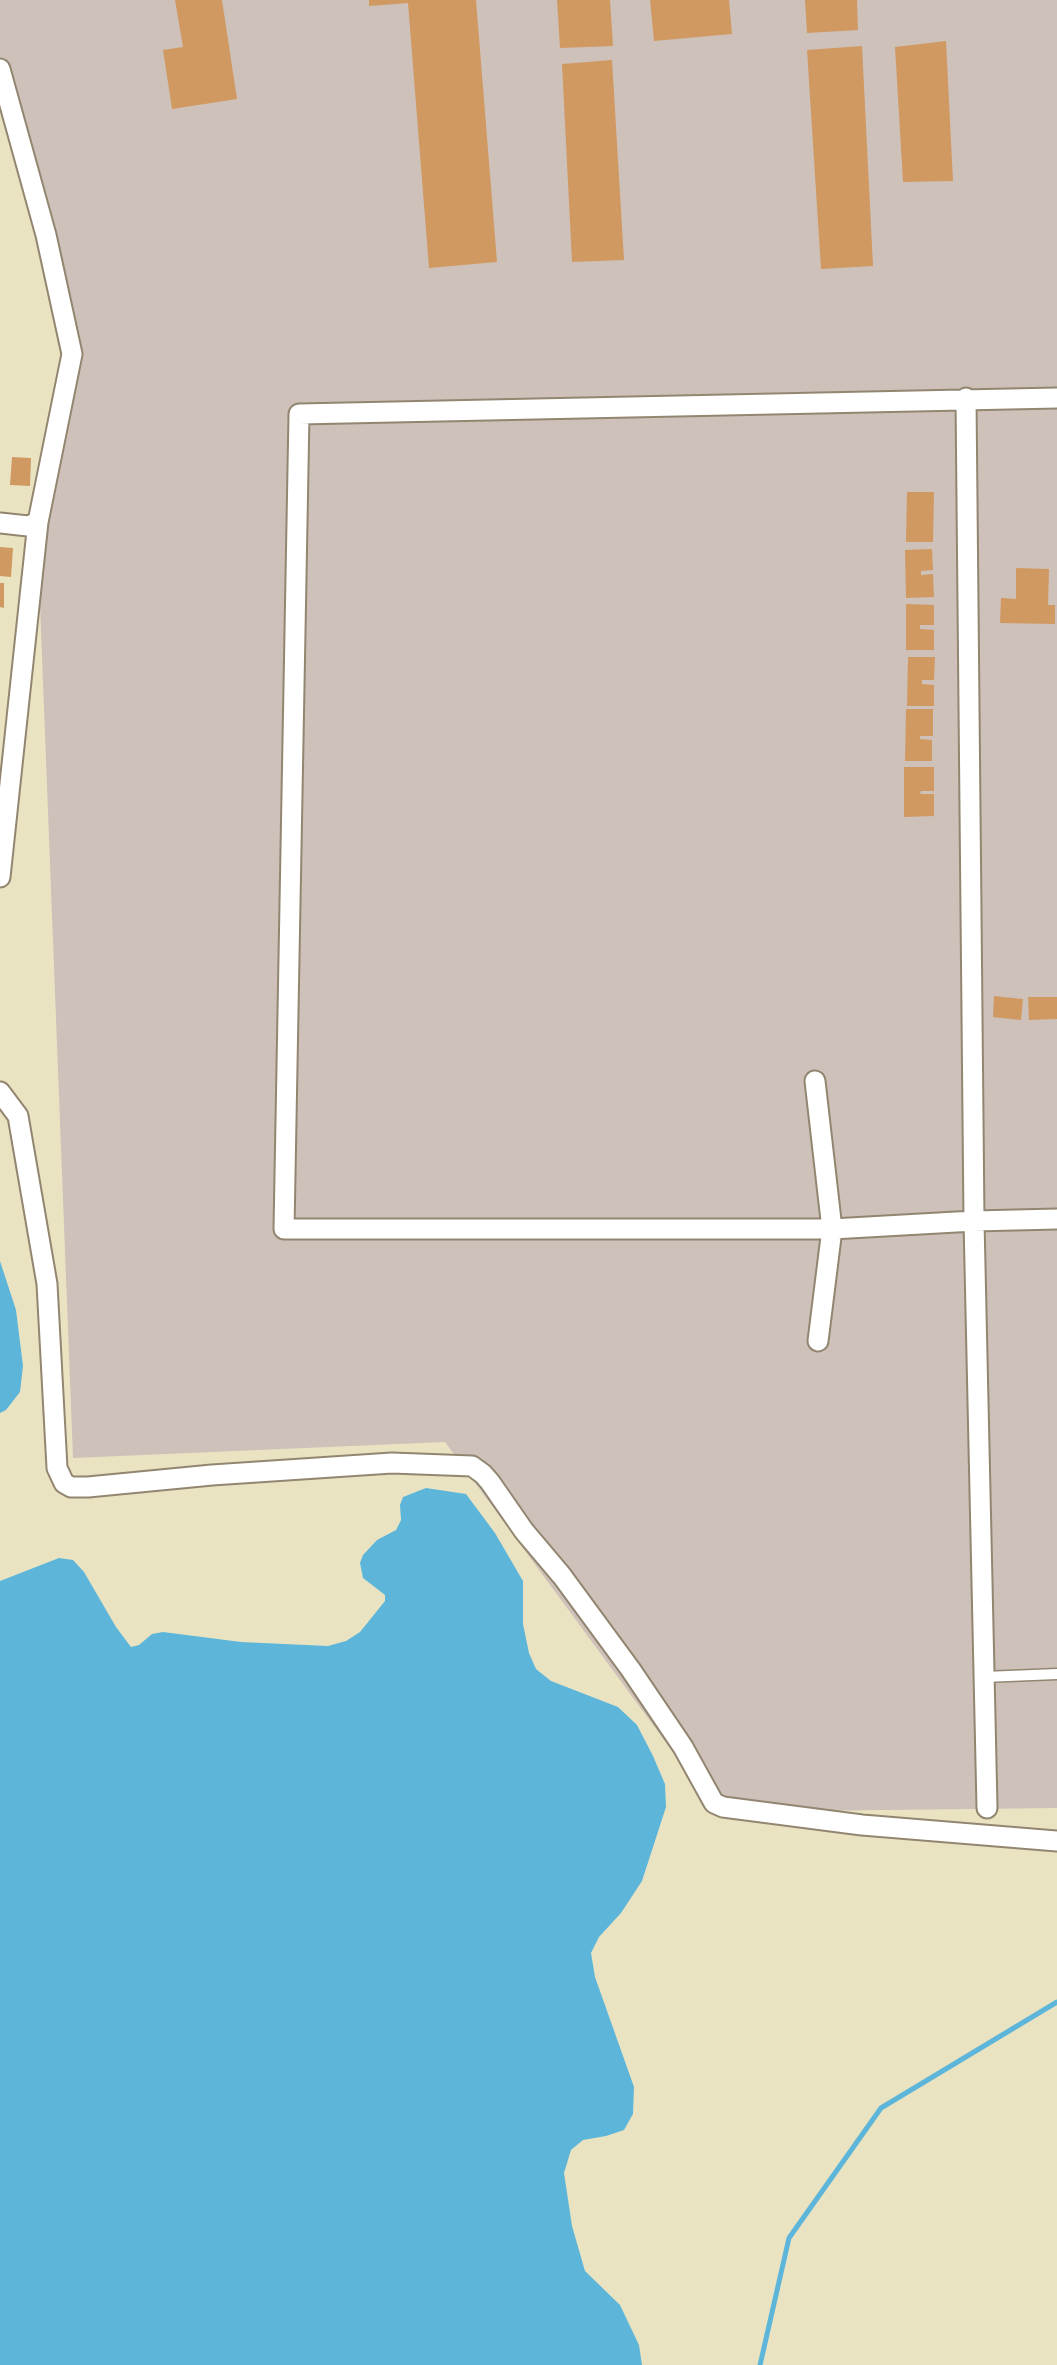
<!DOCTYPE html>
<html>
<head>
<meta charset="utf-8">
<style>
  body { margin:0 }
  canvas { display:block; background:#eae3c2 }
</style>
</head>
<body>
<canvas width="1057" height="2365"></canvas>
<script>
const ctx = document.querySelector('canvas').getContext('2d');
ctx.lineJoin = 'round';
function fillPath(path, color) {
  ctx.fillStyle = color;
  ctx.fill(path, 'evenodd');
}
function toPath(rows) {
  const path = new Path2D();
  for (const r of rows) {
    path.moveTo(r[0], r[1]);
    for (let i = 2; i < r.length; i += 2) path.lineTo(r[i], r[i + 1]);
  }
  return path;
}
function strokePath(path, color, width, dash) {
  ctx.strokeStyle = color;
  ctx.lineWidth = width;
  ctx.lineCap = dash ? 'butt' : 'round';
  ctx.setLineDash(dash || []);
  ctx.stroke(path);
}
fillPath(toPath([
  [0,0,1057,0,1057,1808,717,1812,445,1442,73,1458,38,553,76,352,0,102]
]), '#cec1ba');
fillPath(toPath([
  [0,1261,16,1310,23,1366,20,1392,6,1410,0,1413],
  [426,1488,466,1494,495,1533,523,1581,523,1624,529,1653,536,1669,551,1681,618,1707,637,1725,653,1756,665,1784,666,1807,642,1881,621,1913,599,1937,591,1953,595,1977,634,2087,633,2114,624,2130,606,2136,583,2140,571,2150,564,2173,572,2226,585,2271,620,2305,639,2345,642,2365,0,2365,0,1581,59,1558,73,1560,84,1572,116,1627,131,1647,139,1645,152,1634,163,1632,241,1642,328,1646,346,1641,360,1632,385,1601,385,1595,363,1578,360,1563,363,1555,377,1540,396,1530,401,1520,400,1505,403,1497]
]), '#5db6da');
strokePath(toPath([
  [760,2365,789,2238,881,2108,1057,2002]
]), '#5db6da', 5);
fillPath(toPath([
  [175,0,222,0,237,99,172,109,163,50,183,47],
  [369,0,476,0,497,262,429,268,408,3,369,6],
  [557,0,610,0,613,46,560,48],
  [650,0,729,0,732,34,654,41],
  [805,0,857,0,858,30,807,33],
  [946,41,953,181,903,182,895,47],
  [862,46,873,266,821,269,807,50],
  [612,60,624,260,572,262,562,64],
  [12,457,31,458,30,486,10,485],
  [907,492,934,492,933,542,906,542],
  [0,547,13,548,11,577,0,576],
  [932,549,933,570,921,571,921,575,933,574,934,597,906,598,905,550],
  [1016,568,1049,569,1048,605,1055,605,1055,624,1000,623,1001,598,1016,599],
  [0,583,4,583,4,608,0,607],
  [906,604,934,605,934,625,920,625,920,629,934,630,934,650,906,650],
  [908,657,935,657,934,680,922,680,922,684,934,685,934,706,907,706],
  [906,709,933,709,933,736,920,736,920,739,932,740,932,761,905,761],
  [904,767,934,767,934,791,921,791,920,794,934,794,934,816,904,817],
  [994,996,1023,999,1021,1020,993,1017],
  [1028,997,1057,997,1057,1019,1029,1020]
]), '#d09961');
const lane = toPath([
  [984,1677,1057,1674]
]);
const street = toPath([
  [0,69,46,235,72,354,38,522,28,526,0,523],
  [966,398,974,1221,987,1808],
  [1057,398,299,414,284,1229,832,1229,974,1221,1057,1219],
  [0,877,38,522],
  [815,1081,832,1229,818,1341],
  [0,1092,18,1116,47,1284,57,1468,64,1483,71,1487,88,1487,212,1475,392,1463,472,1466,483,1474,490,1482,524,1531,562,1576,631,1670,683,1747,714,1803,723,1807,862,1825,1057,1841]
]);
strokePath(lane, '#928670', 13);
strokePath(street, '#928670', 23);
strokePath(lane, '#fff', 10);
strokePath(street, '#fff', 19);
</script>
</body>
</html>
